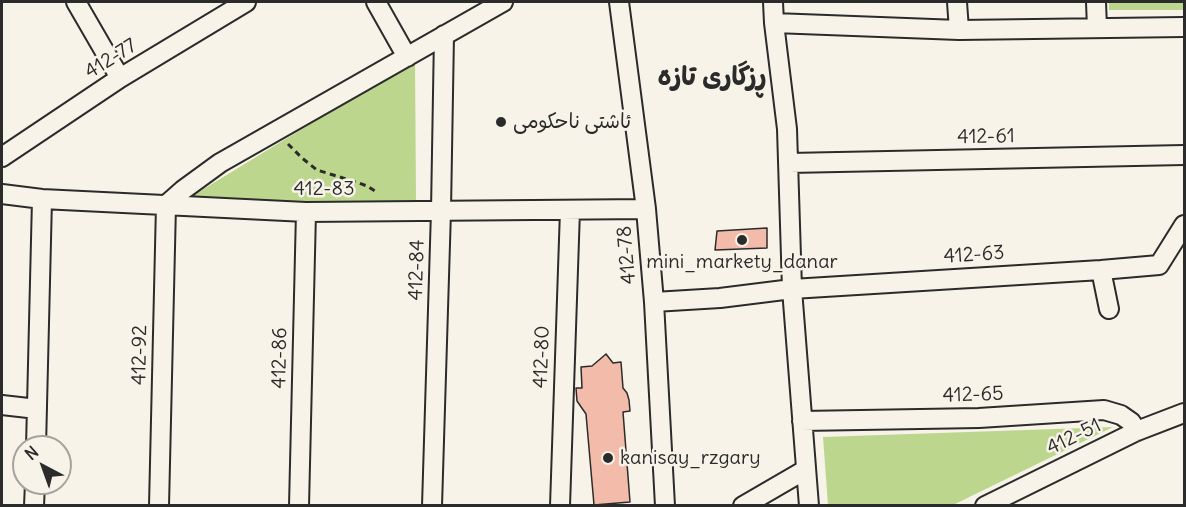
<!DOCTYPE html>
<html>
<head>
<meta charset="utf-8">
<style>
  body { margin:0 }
  #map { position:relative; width:1186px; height:507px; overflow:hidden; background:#f7f3e8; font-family:Delius,sans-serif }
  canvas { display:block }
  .frame { position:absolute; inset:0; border:3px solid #2b2b2b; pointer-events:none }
  .north { position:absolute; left:12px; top:435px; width:60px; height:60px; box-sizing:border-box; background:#f7f3e8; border:2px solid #a5a39c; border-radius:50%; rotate:319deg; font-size:16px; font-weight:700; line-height:24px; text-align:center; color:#2b2b2b }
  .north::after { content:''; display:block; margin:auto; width:21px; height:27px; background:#2b2b2b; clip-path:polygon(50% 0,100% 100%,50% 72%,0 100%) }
</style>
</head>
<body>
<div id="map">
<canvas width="1186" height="507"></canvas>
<div class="frame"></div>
<div class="north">N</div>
</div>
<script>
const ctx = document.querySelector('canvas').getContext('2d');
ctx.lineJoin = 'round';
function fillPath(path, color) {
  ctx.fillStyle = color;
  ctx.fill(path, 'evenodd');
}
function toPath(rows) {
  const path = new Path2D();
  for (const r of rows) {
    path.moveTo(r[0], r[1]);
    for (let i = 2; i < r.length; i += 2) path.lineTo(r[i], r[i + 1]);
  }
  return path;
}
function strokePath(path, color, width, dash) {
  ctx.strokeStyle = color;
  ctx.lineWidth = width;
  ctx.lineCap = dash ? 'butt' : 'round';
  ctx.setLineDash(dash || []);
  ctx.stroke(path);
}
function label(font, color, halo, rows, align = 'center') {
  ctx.font = font + ' Delius,"Playpen Sans Arabic",sans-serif';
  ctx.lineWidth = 5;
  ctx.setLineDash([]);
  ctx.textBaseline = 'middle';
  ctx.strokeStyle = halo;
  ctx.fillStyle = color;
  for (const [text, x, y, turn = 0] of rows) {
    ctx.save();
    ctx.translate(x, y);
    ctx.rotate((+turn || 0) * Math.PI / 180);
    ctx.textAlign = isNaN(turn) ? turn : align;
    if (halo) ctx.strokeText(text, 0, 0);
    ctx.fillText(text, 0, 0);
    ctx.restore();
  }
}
fillPath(toPath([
  [1109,2,1184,2,1184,10,1109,10],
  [415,60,416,201,184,201],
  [1113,427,953,505,828,505,823,437]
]), '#bcd68e');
const building = toPath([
  [767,228,767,248,715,250,717,231,767,228],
  [606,354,613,363,621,362,623,388,627,393,629,400,630,411,623,412,630,502,594,505,586,414,577,401,576,388,582,388,581,367,592,366,606,354]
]);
fillPath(building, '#f3bba9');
strokePath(building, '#2b2b2b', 1.5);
const street = toPath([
  [76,2,120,78],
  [376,2,407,57],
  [619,2,646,209,654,302,665,506],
  [773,2,774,23,787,129,792,289,809,506],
  [957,2,959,30],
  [1096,2,1097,28],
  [774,23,959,30,1184,27],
  [2,157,120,78,246,2],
  [789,163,1184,155],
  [2,194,42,199,306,212,646,209],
  [1101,270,1109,309],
  [654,302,720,298,792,289,1101,270,1159,265,1184,225],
  [2,405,37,409],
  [802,421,979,418,1104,410,1121,415,1131,422,1137,431],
  [36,447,42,199],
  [34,506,35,483],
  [159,506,166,205,183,190,220,163,503,2],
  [299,506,306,212],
  [432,506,441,211,444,35],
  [560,506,570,210],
  [743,506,805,470],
  [985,506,1137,431,1184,413]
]);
strokePath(street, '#2b2b2b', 22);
strokePath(toPath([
  [288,144,302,158,317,170,356,182,367,186,378,193]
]), '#2b2b2b', 3, [6, 4.5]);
strokePath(street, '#f7f3e8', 18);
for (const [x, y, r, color] of [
  [501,122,6,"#2b2b2b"],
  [742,240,6,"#2b2b2b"],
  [608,458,6,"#2b2b2b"]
]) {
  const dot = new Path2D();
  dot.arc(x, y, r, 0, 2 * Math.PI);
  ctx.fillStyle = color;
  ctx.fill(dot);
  strokePath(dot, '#f7f3e8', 2);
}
label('20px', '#2b2b2b', '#f7f3e8', [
  ["412-77",111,59,-32],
  ["412-61",986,137,-1],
  ["412-83",324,189],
  ["412-78",627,255,-95],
  ["412-63",974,255,-4],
  ["412-84",417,270,-88],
  ["412-92",140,355,-89],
  ["412-80",542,357,-88],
  ["412-86",280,358,-89],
  ["412-65",973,395,-2],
  ["412-51",1074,437,-26]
]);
label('20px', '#2b2b2b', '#f7f3e8', [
  ["ئاشتی ناحکومی",513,122],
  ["mini_markety_danar",742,262,"center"],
  ["kanisay_rzgary",620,458]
], 'left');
label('bold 26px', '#2b2b2b', '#f7f3e8', [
  ["ڕزگاری تازە",712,78]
]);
</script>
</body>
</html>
